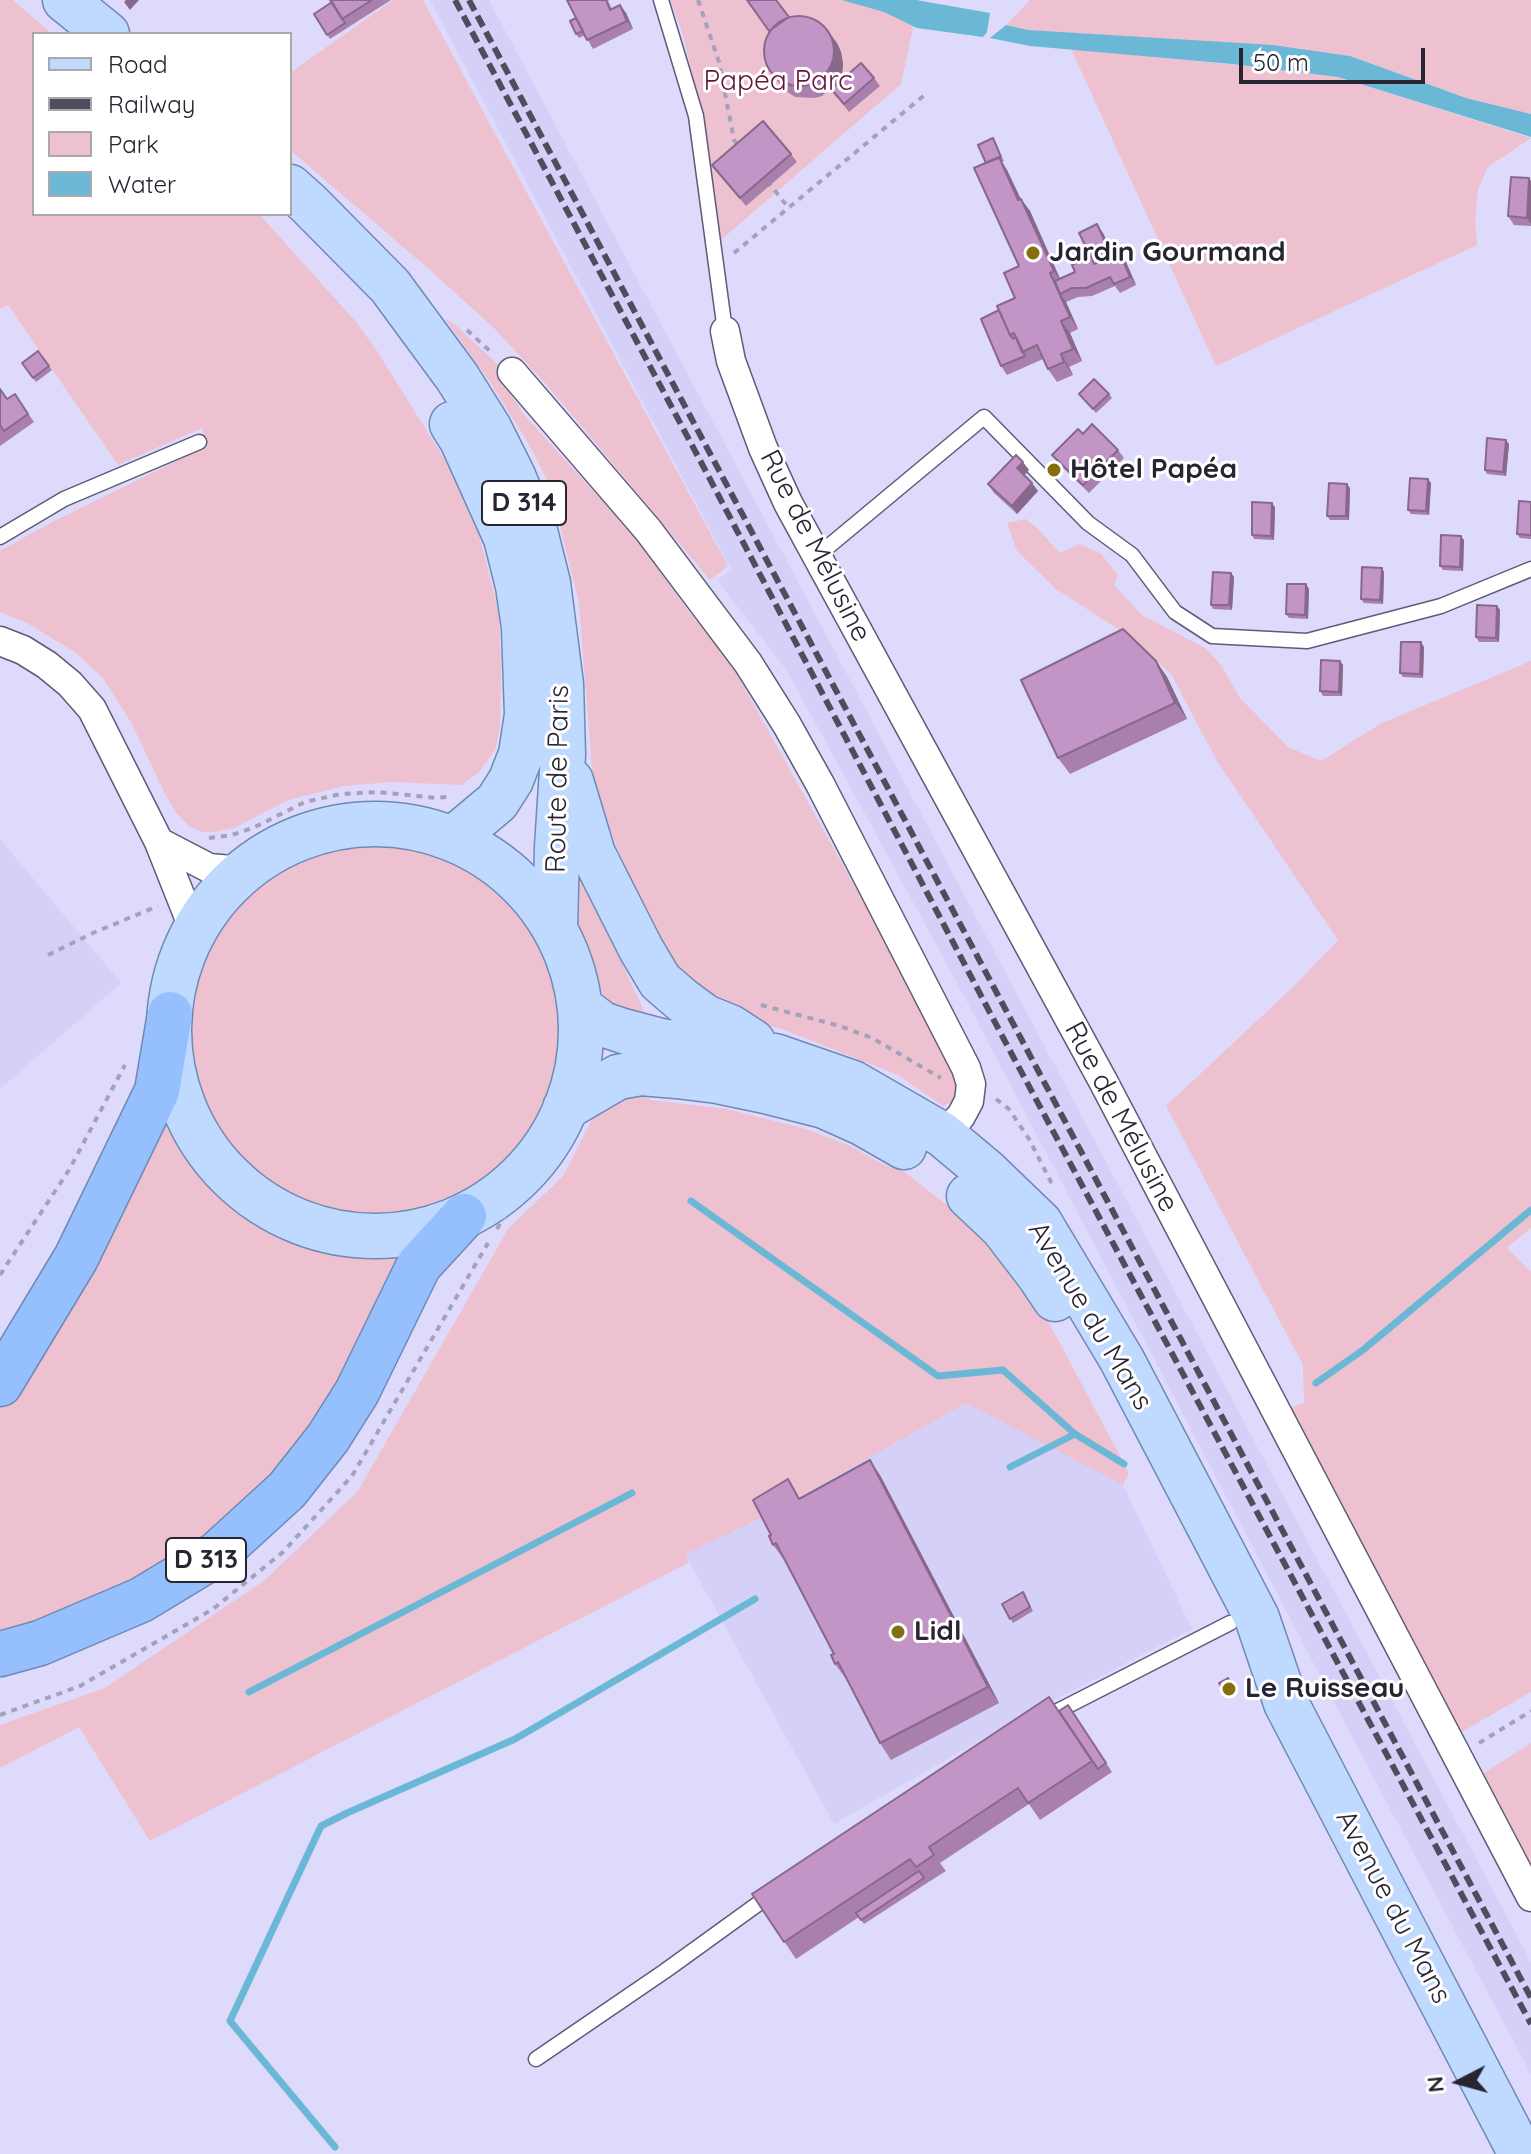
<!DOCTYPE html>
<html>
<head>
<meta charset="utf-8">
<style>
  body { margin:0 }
  #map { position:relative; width:1531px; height:2154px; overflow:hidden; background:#dedafb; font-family:Quicksand,sans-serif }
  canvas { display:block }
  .legend { position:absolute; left:32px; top:32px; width:260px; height:184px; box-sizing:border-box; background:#fff; border:2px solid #a9a8ad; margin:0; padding:10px 14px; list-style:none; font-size:24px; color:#272531 }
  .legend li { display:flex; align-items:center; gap:16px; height:40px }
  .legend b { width:40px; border:2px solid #a9a8ad }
  .north { position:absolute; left:1419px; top:2042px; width:80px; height:80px; -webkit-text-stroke:6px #fff; paint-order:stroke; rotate:264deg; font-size:22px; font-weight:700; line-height:32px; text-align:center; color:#272531 }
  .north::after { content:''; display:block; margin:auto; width:28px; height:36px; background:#272531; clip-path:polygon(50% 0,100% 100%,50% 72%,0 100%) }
  .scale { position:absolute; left:1239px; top:48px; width:186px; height:36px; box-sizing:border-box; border:4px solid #272531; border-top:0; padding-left:10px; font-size:24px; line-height:28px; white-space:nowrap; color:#272531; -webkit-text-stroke:6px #fff; paint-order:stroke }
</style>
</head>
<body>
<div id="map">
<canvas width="1531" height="2154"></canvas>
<ul class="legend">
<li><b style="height:10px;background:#c0d9fe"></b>Road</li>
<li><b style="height:10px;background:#4f4c5d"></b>Railway</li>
<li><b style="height:22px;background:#edc1cf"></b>Park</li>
<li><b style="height:22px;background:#6bb8d6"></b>Water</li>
</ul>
<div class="north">N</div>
<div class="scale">50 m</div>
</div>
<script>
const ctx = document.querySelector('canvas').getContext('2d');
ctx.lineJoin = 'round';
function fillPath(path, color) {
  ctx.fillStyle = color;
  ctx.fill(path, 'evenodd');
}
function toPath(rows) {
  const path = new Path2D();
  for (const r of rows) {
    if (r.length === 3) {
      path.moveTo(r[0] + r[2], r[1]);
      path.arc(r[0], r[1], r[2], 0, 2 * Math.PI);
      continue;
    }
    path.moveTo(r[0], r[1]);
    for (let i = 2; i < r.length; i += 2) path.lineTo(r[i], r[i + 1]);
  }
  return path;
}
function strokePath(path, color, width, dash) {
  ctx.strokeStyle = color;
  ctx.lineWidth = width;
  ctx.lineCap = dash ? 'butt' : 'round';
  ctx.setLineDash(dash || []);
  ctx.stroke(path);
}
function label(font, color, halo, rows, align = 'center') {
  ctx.font = font + ' Quicksand,sans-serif';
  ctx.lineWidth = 6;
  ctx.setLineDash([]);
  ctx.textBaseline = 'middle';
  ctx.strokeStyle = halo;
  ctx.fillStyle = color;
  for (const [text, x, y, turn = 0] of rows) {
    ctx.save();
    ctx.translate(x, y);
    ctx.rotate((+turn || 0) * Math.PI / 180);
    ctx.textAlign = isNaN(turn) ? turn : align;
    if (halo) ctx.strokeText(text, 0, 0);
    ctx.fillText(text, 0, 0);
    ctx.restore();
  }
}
fillPath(toPath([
  [430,0,489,0,1531,1962,1531,2074,1389,1807,955,979,787,671,717,580,731,569],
  [0,839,121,983,0,1089],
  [969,1402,1123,1485,1192,1629,1010,1723,834,1824,685,1554,765,1516,945,1413]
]), '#d5d0f8');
fillPath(toPath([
  [0,0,13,0,52,34,34,34,34,214,259,214,357,323,377,351,445,460,480,538,499,613,501,673,500,728,495,750,479,772,461,785,391,782,344,786,288,800,234,828,214,832,203,832,190,827,175,811,164,792,132,724,103,678,76,653,29,624,0,612,0,551,52,522,207,446,202,428,118,465,8,305,0,309],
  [393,0,423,0,728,566,710,580,547,385,493,327,431,271,290,150,290,73],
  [670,0,919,0,901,84,721,240,702,116,682,31],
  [1030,0,1531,0,1531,114,1466,98,1350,56,1296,48,1028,30,1006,25],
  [1071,49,1309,72,1338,77,1531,138,1488,167,1478,189,1475,219,1477,245,1216,366],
  [445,319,453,323,507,373,504,384,525,416,630,531,690,613,730,662,893,955,953,1074,959,1099,943,1106,898,1075,787,1031,751,1019,714,1003,668,958,634,888,606,821,593,782,579,603,550,485,528,443,492,385],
  [1026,519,1038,529,1060,553,1080,544,1101,554,1118,575,1114,585,1142,615,1205,648,1221,665,1240,698,1288,747,1321,761,1382,723,1531,661,1531,1228,1507,1248,1531,1272,1531,1692,1453,1737,1284,1410,1304,1403,1303,1365,1166,1106,1294,986,1338,940,1217,761,1171,674,1129,636,1056,589,1017,551,1007,523],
  [378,1030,192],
  [577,866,645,1013,650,1025,609,1005,599,987,588,951,570,908],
  [641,1091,651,1100,727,1109,806,1129,850,1146,886,1166,902,1170,967,1221,1005,1264,1048,1321,1129,1473,1123,1485,966,1403,765,1516,686,1554,688,1563,150,1841,79,1727,0,1768,0,1725,105,1688,265,1580,358,1491,508,1229,564,1175,594,1115,607,1105],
  [167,1102,178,1130,195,1160,217,1189,264,1224,314,1244,357,1255,407,1251,306,1447,184,1562,0,1639,0,1396],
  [1531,1743,1531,1880,1477,1778]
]), '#edc1cf');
fillPath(toPath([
  [842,0,916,0,990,13,987,32,983,37,917,28,884,12],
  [1006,25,1028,30,1273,45,1350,56,1466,98,1531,114,1531,137,1338,77,1232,64,1030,46,990,38]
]), '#6bb8d6');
strokePath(toPath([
  [691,1201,938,1376,1003,1370,1075,1434],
  [1316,1383,1363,1350,1531,1210],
  [1010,1467,1075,1434,1124,1464],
  [249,1692,632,1493],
  [335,2147,230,2021,321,1826,347,1813,515,1739,755,1599]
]), '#6bb8d6', 7);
const lane = toPath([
  [661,0,696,116,725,331],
  [0,537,64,499,199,442],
  [817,556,984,417,1088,523,1132,555,1175,612,1212,636,1307,641,1441,606,1531,569],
  [1042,1719,1230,1623],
  [536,2059,665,1971,773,1893]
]);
const street = toPath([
  [725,331,731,361,763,448,788,503,1103,1081,1531,1897],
  [512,372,648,530,748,663,787,725,820,784,966,1068,971,1084,969,1101,961,1116,943,1135],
  [0,641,23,650,47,665,70,684,92,709,159,842,194,930],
  [159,842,209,868,243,871]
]);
const primary = toPath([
  [65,0,107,34],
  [290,187,309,204,390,286,457,377,489,428,513,476,534,527,548,583,561,684,563,755,557,847,555,929],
  [452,424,462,440,506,538,518,586,524,627,527,715,521,754,511,780,497,802,454,838],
  [571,781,593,854,641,949,660,981,682,1000,705,1017,730,1027,753,1042],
  [375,1030,206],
  [580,1007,602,1024,623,1031,661,1041,775,1056,853,1083,943,1135,986,1171,1040,1223,1122,1360,1257,1618,1286,1703,1521,2154],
  [565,1108,618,1077,641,1073,677,1076,717,1081,765,1091,824,1106,862,1123,904,1147],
  [969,1196,1003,1228,1039,1275,1055,1299]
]);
const highway = toPath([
  [0,1384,76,1258,157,1091,170,1014],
  [0,1654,40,1643,141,1600,217,1554,287,1490,328,1438,357,1392,419,1265,464,1216]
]);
strokePath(lane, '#5e5a77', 17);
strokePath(street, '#5e5a77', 31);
strokePath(primary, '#6f89b6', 47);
strokePath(highway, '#6f89b6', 47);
strokePath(toPath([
  [698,0,719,62,734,140,739,146],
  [767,181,788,207],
  [734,253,927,93],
  [467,330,493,354],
  [209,838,232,835,255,827,305,802,341,794,378,792,436,798,447,797],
  [48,955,93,933,158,906],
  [761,1005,840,1026,872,1038,941,1078],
  [996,1099,1009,1109,1029,1139,1052,1184],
  [497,1229,508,1209,523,1174],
  [0,1275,69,1170,125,1065],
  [0,1715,80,1686,213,1609,283,1552,352,1476,488,1243],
  [1479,1743,1531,1711]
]), '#a4a1bb', 4, [6, 6]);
strokePath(lane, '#fff', 14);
strokePath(street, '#fff', 28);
strokePath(primary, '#c0d9fe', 44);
strokePath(highway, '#96bffe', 44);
strokePath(toPath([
  [455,0,702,464,1008,1047,1531,2024],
  [469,0,1531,1998]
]), '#4f4c5d', 6, [12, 6]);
fillPath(toPath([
  [330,0,391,0,330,39,314,14,332,2],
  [567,0,609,0,608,1,612,9,620,5,626,13,633,29,593,49,585,35,579,38,576,34,576,18],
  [789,17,837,43,841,52,843,64,842,74,837,83,822,96,815,98,795,97,783,89,766,64],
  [874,78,880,86,849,112,831,89],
  [993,138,1004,161,1002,162,1007,170,1021,199,1030,211,1060,279,1103,260,1101,256,1093,259,1088,251,1103,233,1114,256,1120,254,1126,262,1136,285,1120,293,1115,286,1092,296,1078,297,1066,302,1078,329,1070,333,1082,361,1069,367,1073,375,1057,382,1048,369,1043,359,1007,375,1001,366,999,310,1015,298,1019,266],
  [791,154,797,162,746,206,712,165],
  [1531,181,1531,226,1514,225,1508,216],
  [38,351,52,370,36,382,22,363],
  [0,389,7,399,15,394,34,422,0,446],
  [1079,394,1109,394,1112,398,1096,413],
  [1509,444,1506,476,1487,474,1485,470],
  [1118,450,1124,458,1089,493,1058,463,1052,455],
  [1029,470,1024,475,1038,491,1017,514,994,493,988,484],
  [1431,483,1429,515,1411,514,1408,510],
  [1350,488,1349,520,1330,520,1327,516],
  [1531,502,1531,539,1520,538,1517,534],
  [1275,507,1274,540,1254,539,1252,535],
  [1464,540,1463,571,1443,570,1440,566],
  [1384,572,1383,604,1364,603,1361,599],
  [1231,573,1234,577,1232,610,1213,609,1211,605],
  [1306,584,1309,589,1308,619,1289,618,1286,614],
  [1497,606,1500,610,1499,642,1479,642,1476,637],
  [1424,647,1423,678,1403,677,1400,673],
  [1156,661,1167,677,1187,719,1070,774,1058,758],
  [1340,661,1343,665,1342,696,1323,696,1320,691],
  [870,1460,881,1477,999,1703,891,1760,880,1743,847,1680,835,1664,834,1654,785,1561,773,1545,771,1535,801,1498],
  [1023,1592,1033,1611,1013,1623,1002,1604],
  [1228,1678,1236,1692,1228,1697,1219,1683],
  [1068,1705,1112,1772,1040,1820,1029,1804,940,1863,946,1871,927,1883,864,1924,859,1917,796,1959,752,1894]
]), '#a880ab');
fillPath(toPath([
  [126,0,139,0,130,10,124,2],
  [620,5,626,13,633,29,627,21],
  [828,31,837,43,841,52,843,64,842,74,837,83,829,71],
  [999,157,1007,170,1027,213,1018,200],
  [1529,178,1531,181,1531,224,1527,218],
  [1021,199,1030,211,1062,283,1054,271],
  [1097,224,1103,233,1118,266,1112,257],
  [1120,254,1126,262,1136,285,1130,277],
  [1050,273,1058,285,1060,294,1066,302,1078,329,1070,317],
  [1061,321,1070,333,1082,361,1073,349],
  [1061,354,1069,367,1073,375,1064,362],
  [1506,440,1509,444,1506,476,1503,472],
  [1023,462,1029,470,1023,477,1017,468],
  [1428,479,1431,483,1429,515,1426,511],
  [1032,483,1038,491,1017,514,1012,506],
  [1347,484,1350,488,1349,520,1346,516],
  [1272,503,1275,507,1274,540,1271,536],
  [1461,536,1464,540,1463,571,1460,567],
  [1382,568,1384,572,1383,604,1380,600],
  [1231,573,1234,577,1232,610,1229,605],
  [1306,584,1309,589,1308,619,1305,615],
  [1497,606,1500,610,1499,642,1496,638],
  [1421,642,1424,647,1423,678,1420,674],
  [1156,661,1167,677,1187,719,1175,703],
  [1340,661,1343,665,1342,696,1339,692],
  [870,1460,881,1477,999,1703,988,1687]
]), '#88688b');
const building = toPath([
  [330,0,372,0,342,19,330,0],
  [567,0,606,0,610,10,620,5,627,21,587,40,567,0],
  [747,0,776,0,789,17,769,31,747,0],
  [332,2,345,23,327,35,314,14,332,2],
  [799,51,35],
  [576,18,583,31,576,34,570,21,576,18],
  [861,63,874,78,844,104,831,89,861,63],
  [763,121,791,154,740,198,712,165,763,121],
  [993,138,1001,157,986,163,978,145,993,138],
  [999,157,1018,200,1021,199,1054,271,1050,273,1070,317,1061,321,1073,349,1061,354,1064,362,1048,369,1037,345,1022,352,1014,333,1010,335,997,306,1015,298,1004,273,1019,266,974,168,999,157],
  [1511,177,1529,178,1527,218,1508,216,1511,177],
  [1097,224,1112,257,1120,254,1130,277,1114,284,1110,277,1086,288,1072,288,1060,294,1055,281,1075,272,1072,265,1091,256,1094,264,1103,260,1097,247,1088,251,1079,233,1097,224],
  [999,310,1010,335,1013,339,1016,337,1025,356,1001,366,981,319,999,310],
  [38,351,49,366,33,378,22,363,38,351],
  [1094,379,1109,394,1093,409,1079,394,1094,379],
  [0,389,7,399,15,394,28,414,4,431,0,425,0,389],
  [1092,424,1118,450,1083,485,1052,455,1078,429,1083,434,1092,424],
  [1487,438,1506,440,1503,472,1485,470,1487,438],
  [1016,455,1023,462,1017,468,1032,483,1012,506,988,484,1016,455],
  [1410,478,1428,479,1426,511,1408,510,1410,478],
  [1329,483,1347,484,1346,516,1327,516,1329,483],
  [1519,501,1531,502,1531,535,1517,534,1519,501],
  [1252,502,1272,503,1271,536,1252,535,1252,502],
  [1441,535,1461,536,1460,567,1440,566,1441,535],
  [1362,567,1382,568,1380,600,1361,599,1362,567],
  [1213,572,1231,573,1229,605,1211,605,1213,572],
  [1287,584,1306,584,1305,615,1286,614,1287,584],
  [1477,605,1497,606,1496,638,1476,637,1477,605],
  [1123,629,1156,661,1175,703,1058,758,1021,680,1123,629],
  [1401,642,1421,642,1420,674,1400,673,1401,642],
  [1321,660,1340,661,1339,692,1320,691,1321,660],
  [870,1460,988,1687,880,1743,838,1662,835,1664,831,1655,834,1654,776,1543,773,1545,769,1536,771,1535,753,1500,788,1479,799,1499,870,1460],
  [1023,1592,1030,1607,1010,1619,1002,1604,1023,1592],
  [1228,1678,1233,1688,1225,1693,1219,1683,1228,1678],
  [1049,1697,1092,1761,1028,1803,1018,1788,929,1847,934,1855,916,1867,910,1859,784,1942,752,1894,1049,1697],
  [1068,1705,1106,1763,1098,1769,1059,1711,1068,1705],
  [919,1871,924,1878,861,1920,856,1913,919,1871]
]);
fillPath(building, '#c395c7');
strokePath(building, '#88688b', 2);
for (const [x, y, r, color] of [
  [1033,253,8,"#846f0e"],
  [1054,470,8,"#846f0e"],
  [898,1632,8,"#846f0e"],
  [1229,1689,8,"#846f0e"]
]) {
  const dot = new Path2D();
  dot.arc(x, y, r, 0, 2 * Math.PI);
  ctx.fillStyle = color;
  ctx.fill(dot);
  strokePath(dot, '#fff', 3);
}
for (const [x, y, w] of [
  [524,503,84],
  [206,1560,80]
]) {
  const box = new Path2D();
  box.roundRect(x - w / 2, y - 22, w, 44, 6);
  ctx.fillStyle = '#fff';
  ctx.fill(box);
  strokePath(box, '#272531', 2);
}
label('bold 26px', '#272531', null, [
  ["D 314",524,503],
  ["D 313",206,1560]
]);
label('28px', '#65143a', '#fff', [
  ["Papéa Parc",778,82]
]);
label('bold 28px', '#272531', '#fff', [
  ["Jardin Gourmand",1049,253],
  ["Hôtel Papéa",1070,470],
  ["Lidl",914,1632],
  ["Le Ruisseau",1245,1689]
], 'left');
label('28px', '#272531', '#fff', [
  ["Rue de Mélusine",815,546,63],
  ["Route de Paris",558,779,-89],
  ["Rue de Mélusine",1121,1117,62],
  ["Avenue du Mans",1090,1316,59],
  ["Avenue du Mans",1393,1907,62]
]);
</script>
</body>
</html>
